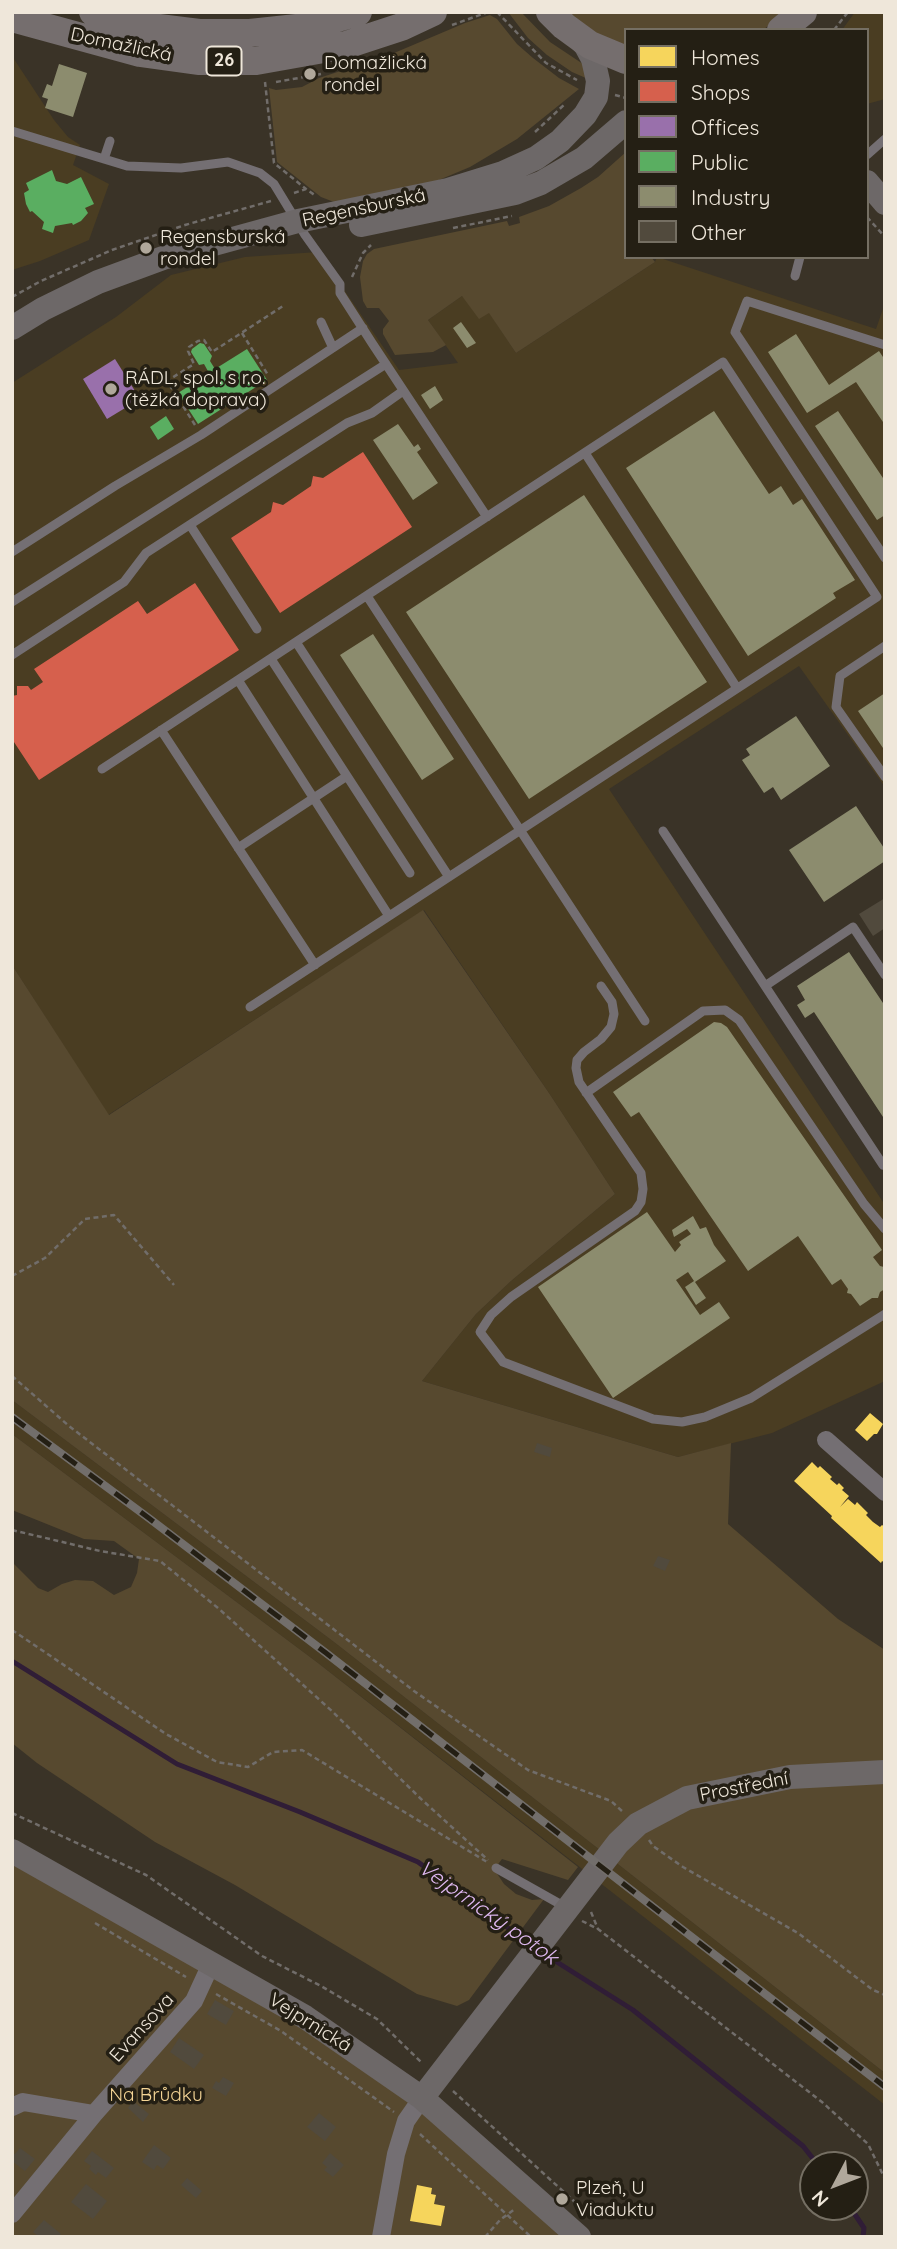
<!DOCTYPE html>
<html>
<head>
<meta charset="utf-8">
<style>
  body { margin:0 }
  #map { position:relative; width:897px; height:2249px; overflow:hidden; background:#3a3327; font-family:Quicksand,sans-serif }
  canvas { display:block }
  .frame { position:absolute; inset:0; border:14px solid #efe7da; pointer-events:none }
  .legend { position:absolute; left:624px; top:28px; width:245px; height:231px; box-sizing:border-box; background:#241f14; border:2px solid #756f63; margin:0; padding:9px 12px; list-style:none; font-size:21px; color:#efe7da }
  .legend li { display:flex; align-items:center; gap:14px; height:35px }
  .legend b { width:35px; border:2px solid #756f63 }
  .north { position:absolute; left:799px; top:2151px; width:70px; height:70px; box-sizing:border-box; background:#241f14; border:2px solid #756f63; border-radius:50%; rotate:228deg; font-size:19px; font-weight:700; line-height:28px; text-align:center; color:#efe7da }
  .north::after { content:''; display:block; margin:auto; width:24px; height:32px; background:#b0a89b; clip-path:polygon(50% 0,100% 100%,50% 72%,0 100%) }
</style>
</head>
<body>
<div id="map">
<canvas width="897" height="2249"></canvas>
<div class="frame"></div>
<ul class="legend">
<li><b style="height:19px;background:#f6d55c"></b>Homes</li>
<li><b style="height:19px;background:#d6604d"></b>Shops</li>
<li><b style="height:19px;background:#9970ab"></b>Offices</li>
<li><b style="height:19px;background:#5aae61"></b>Public</li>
<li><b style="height:19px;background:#8c8c6e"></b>Industry</li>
<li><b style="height:19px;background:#514a3d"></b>Other</li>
</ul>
<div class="north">N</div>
</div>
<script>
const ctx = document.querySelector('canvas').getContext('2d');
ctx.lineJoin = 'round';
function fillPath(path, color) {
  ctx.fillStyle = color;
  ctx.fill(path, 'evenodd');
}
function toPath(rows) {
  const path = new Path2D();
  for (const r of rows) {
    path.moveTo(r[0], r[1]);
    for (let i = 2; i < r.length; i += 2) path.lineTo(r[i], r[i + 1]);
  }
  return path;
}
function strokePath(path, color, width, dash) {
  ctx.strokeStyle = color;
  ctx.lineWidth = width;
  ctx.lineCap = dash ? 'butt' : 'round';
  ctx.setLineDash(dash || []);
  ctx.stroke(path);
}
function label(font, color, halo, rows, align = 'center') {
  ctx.font = font + ' Quicksand,sans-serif';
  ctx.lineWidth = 7;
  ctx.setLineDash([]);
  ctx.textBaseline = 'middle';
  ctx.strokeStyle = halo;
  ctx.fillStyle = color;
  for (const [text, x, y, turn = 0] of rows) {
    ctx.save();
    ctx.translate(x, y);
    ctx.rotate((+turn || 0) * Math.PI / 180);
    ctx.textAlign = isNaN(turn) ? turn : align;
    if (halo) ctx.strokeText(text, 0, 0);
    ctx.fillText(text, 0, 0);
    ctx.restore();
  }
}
fillPath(toPath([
  [855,12,885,12,885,99,867,104,867,30,842,30],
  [12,56,54,120,68,137,80,145,73,165,109,184,89,240,40,261,12,270],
  [318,252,399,370,458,363,428,320,462,296,489,312,516,353,655,262,657,257,876,329,885,303,885,787,799,666,609,789,885,1205,885,1381,772,1433,678,1457,422,1381,476,1314,511,1281,615,1194,549,1093,424,910,108,1115,12,965,12,383,116,317,171,275,245,257],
  [12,1400,334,1642,885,2073,885,2105,318,1663,12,1434]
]), '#4a3d22');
fillPath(toPath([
  [508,12,521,12,550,42,586,66,595,82,572,72,547,55,528,38],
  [564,12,785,12,763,30,626,30,626,48,599,37],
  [490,15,497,19,517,44,533,58,559,78,579,89,517,139,470,167,427,185,334,202,321,197,277,162,269,88,276,90,302,87,319,78,387,56,465,23],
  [626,152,626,257,651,257,655,262,516,353,489,313,479,319,462,296,428,320,446,345,433,352,395,355,383,334,383,329,389,321,379,308,367,308,363,301,360,277,363,261,367,254,374,249,507,221,509,226,520,223,519,217,549,206,581,188,598,177],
  [423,910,549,1093,615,1194,511,1281,476,1314,422,1381,678,1457,731,1443,728,1524,838,1619,885,1650,885,2073,334,1642,12,1400,12,965,109,1115],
  [12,1434,318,1663,578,1867,568,1880,502,1859,496,1867,496,1872,504,1884,516,1894,532,1900,544,1899,469,2000,457,2006,417,1994,235,1885,155,1842,37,1763,12,1743,12,1562,38,1588,48,1592,62,1584,75,1580,93,1581,114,1595,131,1587,137,1573,139,1559,114,1541,84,1539,12,1510],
  [12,1851,305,2017,579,2237,12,2237]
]), '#57492f');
fillPath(toPath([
  [870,1413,883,1424,877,1434,874,1434,867,1441,855,1430],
  [812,1462,818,1468,820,1466,832,1477,830,1479,837,1485,839,1483,844,1488,842,1490,849,1496,840,1507,848,1499,855,1505,857,1502,868,1513,866,1515,873,1522,880,1527,882,1525,885,1527,885,1563,882,1561,881,1563,831,1518,832,1516,794,1481],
  [417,2185,432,2188,431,2194,436,2195,434,2204,445,2206,441,2226,410,2221]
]), '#f6d55c');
fillPath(toPath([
  [363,452,412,527,280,613,231,538,271,512,273,502,283,505,311,486,313,476,323,478],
  [195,583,239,650,39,780,12,739,12,696,17,695,17,686,28,686,31,690,43,682,34,669,138,601,147,614]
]), '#d6604d');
fillPath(toPath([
  [115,359,140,399,107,419,83,379]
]), '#9970ab');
fillPath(toPath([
  [52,170,56,181,67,184,81,177,94,204,85,208,88,213,81,221,73,225,72,223,55,226,53,233,42,229,44,222,32,211,30,212,26,204,24,193,29,190,26,183],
  [200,343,204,344,212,356,210,361,215,369,247,349,267,380,198,424,178,393,209,373,204,364,199,365,191,352,192,349],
  [166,416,174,429,158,440,150,427]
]), '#5aae61');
fillPath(toPath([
  [59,64,87,73,73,117,45,108,48,99,42,97,47,84,52,86],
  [461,322,476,343,467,348,453,328],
  [796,334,829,385,879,351,885,360,885,425,856,382,807,413,768,352],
  [435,386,443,400,430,409,421,395],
  [714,411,769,494,781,486,793,505,802,499,855,580,833,593,836,598,748,656,626,468],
  [838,411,885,481,885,515,877,520,815,426],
  [398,424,414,447,418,444,421,449,417,452,438,483,413,500,373,440],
  [584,495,707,682,529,799,406,612],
  [373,634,454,759,422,780,340,655],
  [885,693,885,751,858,711],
  [796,716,830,766,781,800,773,787,764,793,742,760,750,755,746,749],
  [856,806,882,845,885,850,885,861,824,902,789,850],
  [849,952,885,1006,885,1120,814,1012,805,1018,797,1005,805,1000,797,986],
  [714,1022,721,1023,727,1027,882,1250,873,1257,880,1266,884,1267,885,1274,885,1289,880,1292,878,1298,872,1298,860,1306,851,1294,847,1293,848,1289,841,1279,832,1285,798,1236,748,1271,639,1112,631,1117,613,1092],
  [647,1212,675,1252,681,1245,679,1242,691,1234,687,1229,674,1237,672,1230,693,1216,700,1229,706,1227,714,1245,726,1261,695,1282,706,1298,696,1305,685,1287,694,1281,688,1272,676,1280,700,1315,719,1302,730,1318,613,1398,538,1287]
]), '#8c8c6e');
strokePath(toPath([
  [12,1661,177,1764,300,1812,418,1862,530,1944],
  [541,1952,633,2010,803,2146,818,2165],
  [850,2207,864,2228,863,2237]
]), '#301d36', 5);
fillPath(toPath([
  [885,898,885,928,873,936,859,914],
  [537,1443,552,1448,550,1457,534,1452],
  [658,1556,670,1560,665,1571,653,1566],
  [215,2000,234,2011,226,2025,207,2014],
  [179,2038,204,2055,194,2069,170,2052],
  [223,2077,234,2083,226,2096,212,2088,216,2081,219,2083],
  [133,2101,149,2114,143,2122,128,2108],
  [319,2113,336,2127,325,2141,307,2127],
  [154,2145,171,2158,163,2169,157,2165,154,2170,142,2162],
  [20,2148,35,2159,25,2171,12,2161,12,2153,15,2154],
  [92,2151,114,2168,106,2178,98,2172,96,2175,89,2169,91,2166,84,2161],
  [330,2153,344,2165,333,2177,324,2170,327,2167,322,2163],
  [187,2178,202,2191,196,2198,181,2185],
  [86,2184,107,2201,93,2219,71,2202],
  [44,2220,61,2234,58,2237,39,2237,33,2232]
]), '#514a3d');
strokePath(toPath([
  [497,12,546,63,577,80],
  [452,25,488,12],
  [834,30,848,12],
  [265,82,274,163,306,189],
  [276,82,321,74],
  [615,95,626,98],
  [535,132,566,103],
  [294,193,306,189,316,196],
  [867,217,885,237],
  [453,228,512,216],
  [352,277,363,253,371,245],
  [12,297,41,281,112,250,185,225,271,201],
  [242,333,268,375],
  [195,425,167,381,194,364,188,351,189,347,198,341,204,340,212,352,283,306],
  [12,1276,45,1258,85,1219,114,1215,174,1285],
  [12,1376,69,1426,414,1691,528,1770,611,1801,623,1812],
  [12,1530,100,1551,160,1561,218,1608,333,1712,420,1798,488,1860],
  [12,1630,166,1734,217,1762,248,1767,273,1752,302,1750,487,1862],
  [12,1813,146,1875,262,1956,321,1986,377,2019,422,2063],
  [649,1840,653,1846,683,1867,798,1933,873,1990,885,1995],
  [591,1912,598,1929],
  [582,1921,598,1929,822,2102,868,2144,885,2179],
  [95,1923,186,1977],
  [216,1994,281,2031,394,2112],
  [453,2091,587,2213],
  [420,2134,531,2237],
  [485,2237,500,2220,515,2209]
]), '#716d6a', 2.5, [5, 3.5]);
strokePath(toPath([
  [12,131,127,166,181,168,228,162,260,173,274,184,305,235,340,284,340,293,372,343,487,517],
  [867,155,885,139],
  [104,159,110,141],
  [795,276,800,257],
  [321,322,333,348],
  [885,345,747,301,735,332,885,558],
  [585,453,737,688],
  [190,525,257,629],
  [12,552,115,486,201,435,363,328],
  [367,596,645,1021],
  [12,602,386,364],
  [296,642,449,877],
  [885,646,840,676,836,707,885,777],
  [12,655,124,582,146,553,347,423,372,413,403,391],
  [271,659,410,873],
  [238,680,389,916],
  [161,730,315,965],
  [102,769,723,362,877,597,250,1007],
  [663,831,883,1165,885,1164],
  [238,848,347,776],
  [601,986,612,1002,614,1014,611,1027,601,1039,584,1052,577,1060,576,1068,579,1082,641,1173,643,1189,641,1202,635,1211,511,1297,491,1315,480,1332,503,1362,653,1419,682,1422,705,1417,751,1398,885,1314],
  [765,986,853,927,885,975],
  [586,1093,703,1011,725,1010,739,1020,864,1204,885,1229],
  [496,1868,567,1908]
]), '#746f73', 9);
strokePath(toPath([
  [826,1440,885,1492],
  [12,2107,23,2102,94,2114],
  [12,2214,94,2114,194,2001,211,1964],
  [381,2237,396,2154,406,2121,422,2098]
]), '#746f73', 18);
strokePath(toPath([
  [867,182,885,203],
  [361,225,515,193,541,183,584,158,626,122],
  [12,328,43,309,98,282,163,258,298,221,448,190,503,173,536,158,560,141,585,115,596,97,598,81,593,59,586,46,575,34],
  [12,1851,305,2017,422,2098,579,2237],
  [422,2098,618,1843,638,1824,687,1798,790,1777,885,1772]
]), '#6d6868', 24);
strokePath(toPath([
  [93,12,143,26,199,33,250,33,306,27,358,12],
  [550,12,564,26,590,45,626,60],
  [12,18,140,53,198,61,256,61,346,45,401,27,433,12],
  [781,30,803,12]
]), '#756e6e', 28);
const rail = toPath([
  [12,1417,150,1519,326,1653,885,2087]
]);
strokePath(rail, '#726e6b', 8);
strokePath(rail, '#241f14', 5, [16]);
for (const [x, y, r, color] of [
  [310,74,7,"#b0a89b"],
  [146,248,7,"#b0a89b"],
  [111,389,7,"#b0a89b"],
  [562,2199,7,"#b0a89b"]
]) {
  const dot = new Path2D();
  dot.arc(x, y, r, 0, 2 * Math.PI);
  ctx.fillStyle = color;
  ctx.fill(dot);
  strokePath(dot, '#241f14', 2.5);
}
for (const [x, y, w] of [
  [224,61,35]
]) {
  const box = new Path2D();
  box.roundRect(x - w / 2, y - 14.5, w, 29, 5);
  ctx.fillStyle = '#241f14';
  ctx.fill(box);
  strokePath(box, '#efe7da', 2);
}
label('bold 18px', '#efe7da', null, [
  ["26",224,61]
]);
label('19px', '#efe7da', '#241f14', [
  ["Domažlická",121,45,12],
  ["Regensburská",364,208,-12],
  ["Prostřední",744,1787,-11],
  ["Vejprnická",310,2023,32],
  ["Evansova",142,2028,-48]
]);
label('19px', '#efe7da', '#241f14', [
  ["Domažlická",324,63],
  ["rondel",324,85],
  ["Regensburská",160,237],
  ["rondel",160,259],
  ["RÁDL, spol. s r.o.",125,378],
  ["(těžká doprava)",125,400],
  ["Plzeň, U",576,2188],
  ["Viaduktu",576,2210]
], 'left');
label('19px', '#f5d596', '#241f14', [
  ["Na Brůdku",156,2095]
]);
label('italic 21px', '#dfb8f1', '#241f14', [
  ["Vejprnický potok",488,1913,35]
]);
</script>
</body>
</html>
